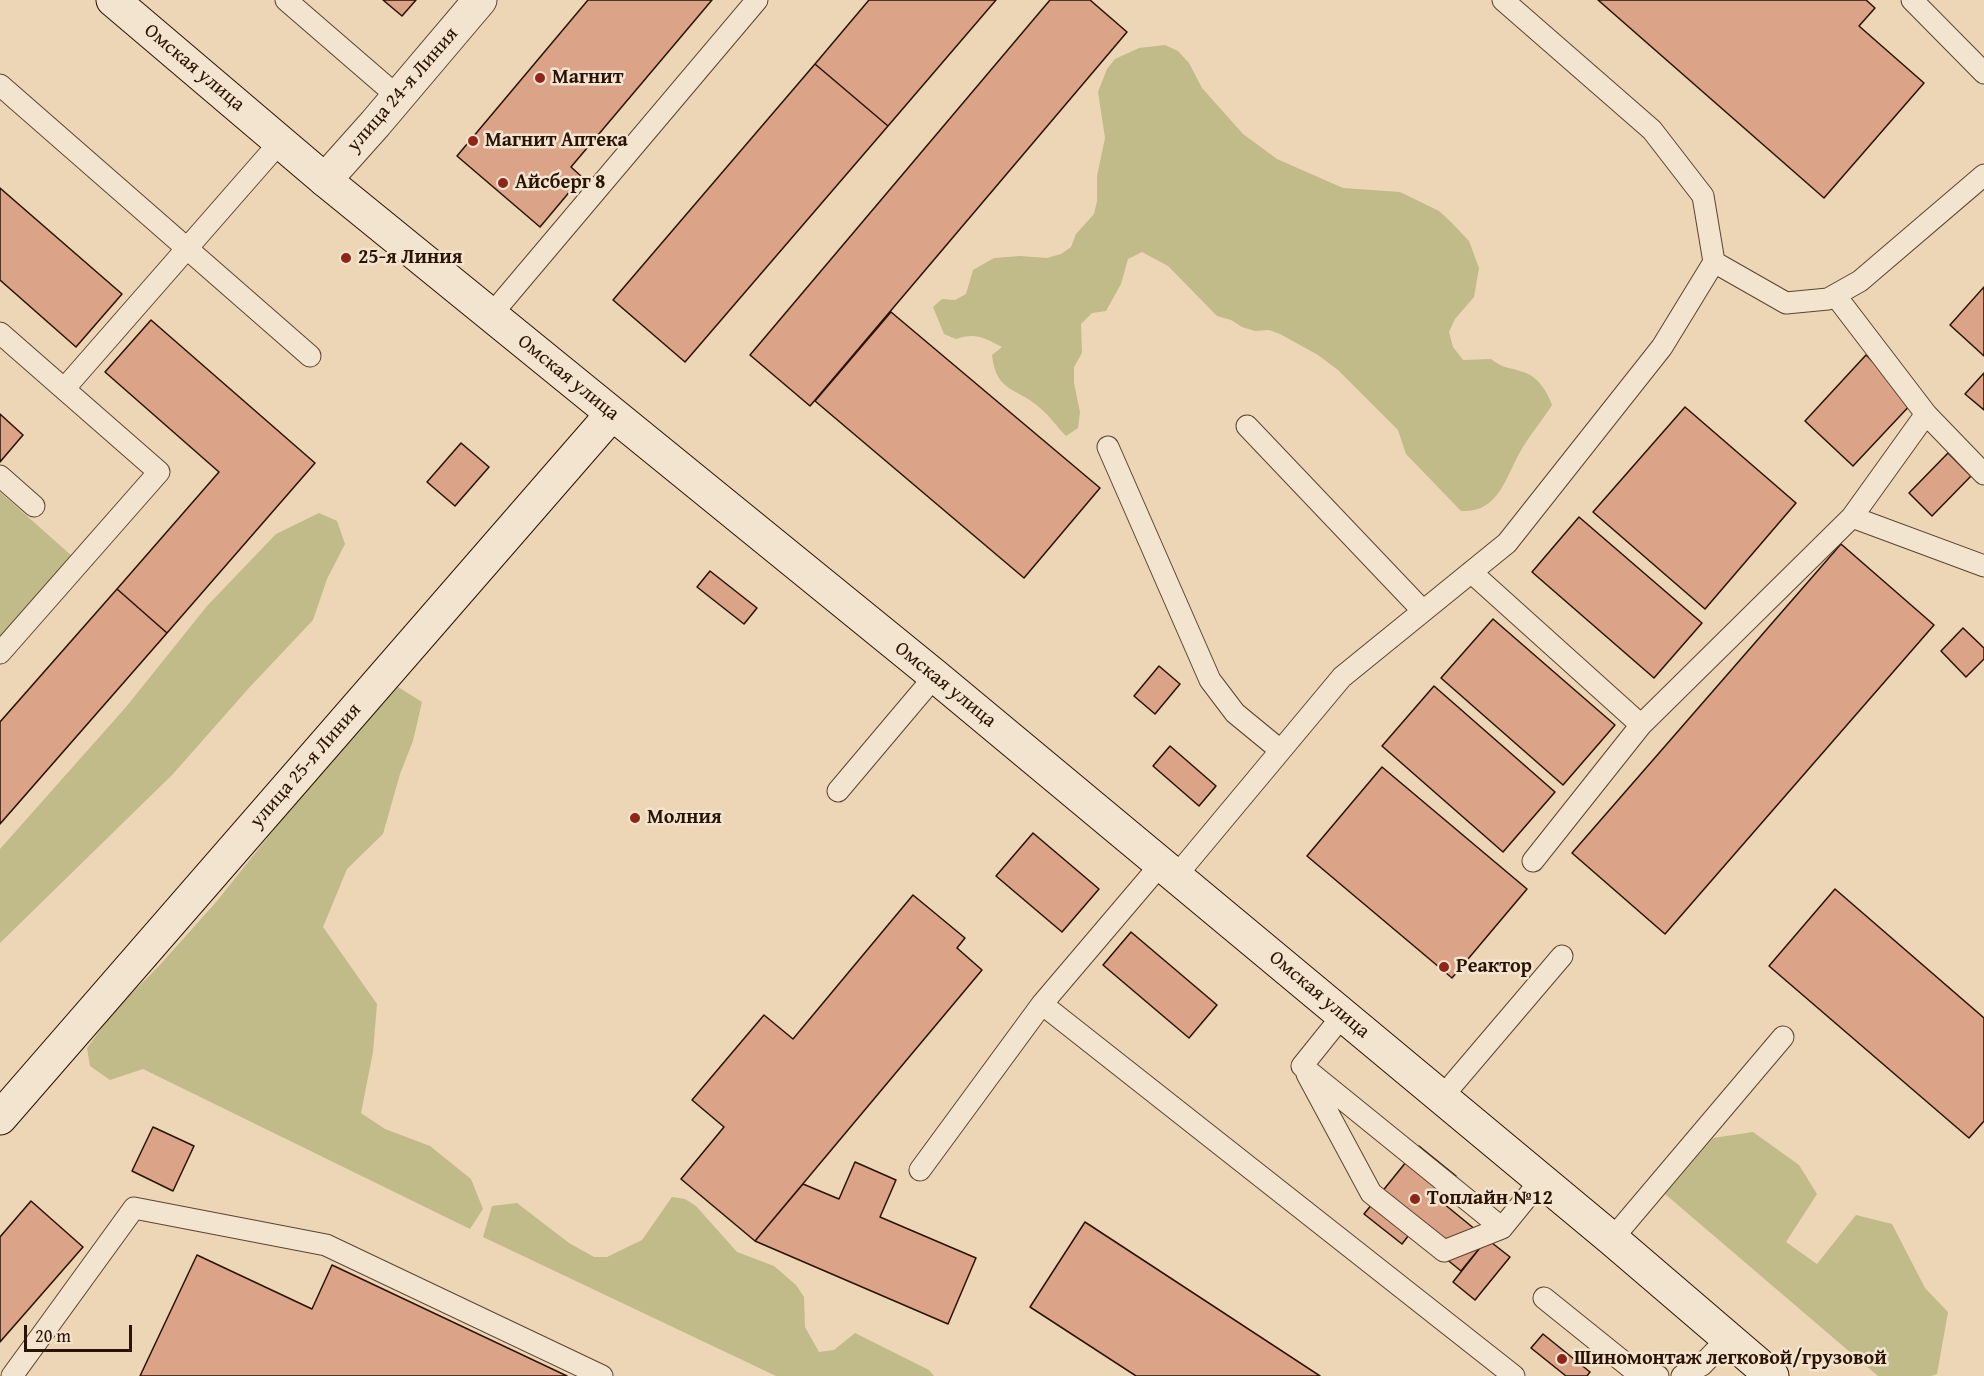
<!DOCTYPE html>
<meta charset="utf-8">
<style>
body{margin:0}
#map{position:relative;width:1984px;height:1376px;overflow:hidden;background:#edd6b5;font-family:"Gentium Book Plus",serif}
canvas{display:block}
.scale{position:absolute;left:24px;top:1325px;width:108px;height:27px;box-sizing:border-box;border:3px solid #2a1303;border-top:0;padding-left:8px;font-size:18px;line-height:21px;white-space:nowrap;color:#2a1303;-webkit-text-stroke:4px #f3e4cf;paint-order:stroke}
</style>
<div id="map">
<canvas width="1984" height="1376"></canvas>
<div class="scale">20 m</div>
</div>
<script>
const context = document.querySelector('canvas').getContext('2d');
context.lineJoin = 'round';
function fillPath(path, color) {
  context.fillStyle = color;
  context.fill(path, 'evenodd');
}
function stroke(path, color, width, dash) {
  context.strokeStyle = color;
  context.lineWidth = width;
  context.lineCap = dash ? 'butt' : 'round';
  context.setLineDash(dash || []);
  context.stroke(path);
}
function drawText(font, color, halo, rows, align = 'center') {
  context.font = font + ' "Gentium Book Plus",serif';
  context.lineWidth = 5;
  context.setLineDash([]);
  context.textBaseline = 'middle';
  context.strokeStyle = halo;
  context.fillStyle = color;
  for (const [text, x, y, turn = 0] of rows) {
    context.save();
    context.translate(x, y);
    context.rotate((+turn || 0) * Math.PI / 180);
    context.textAlign = isNaN(turn) ? turn : align;
    if (halo) context.strokeText(text, 0, 0);
    context.fillText(text, 0, 0);
    context.restore();
  }
}
const green = new Path2D(`
 M 1165,45 L 1178,51 L 1189,63 L 1202,88 L 1243,134 L 1277,159 L 1343,188 L 1400,192 L 1439,211 L 1450,221 L 1469,241 L 1479,268 L 1474,297 L 1455,319 L 1449,332 L 1453,347 L 1463,360 L 1491,359 C 1505,370 1511,367 1526,373 C 1539,378 1548,393 1552,405 C 1542,421 1529,436 1520,452 C 1505,479 1498,513 1461,511 L 1406,454 L 1398,430 L 1338,370 L 1318,355 L 1280,334 L 1269,330 L 1255,331 L 1242,327 L 1231,320 L 1217,316 L 1168,266 L 1142,252 L 1128,259 L 1121,284 L 1106,311 L 1092,313 L 1081,324 L 1082,353 L 1074,367 L 1074,383 L 1080,412 L 1078,428 L 1066,436 C 1057,427 1050,416 1040,408 C 1017,387 996,393 992,355 L 1002,347 C 985,338 975,332 956,339 L 944,334 L 933,307 L 942,299 L 955,300 L 966,294 L 973,270 L 994,258 L 1020,256 L 1047,258 L 1061,254 L 1071,247 L 1076,234 L 1094,214 L 1097,201 L 1097,176 L 1105,138 L 1098,92 L 1107,69 L 1115,59 L 1139,48 Z
 M 0,492 L 73,557 L 0,639 Z
 M 319,513 L 337,521 L 345,544 L 327,579 L 313,620 L 248,689 L 173,774 L 0,943 L 0,849 L 126,707 L 207,606 L 276,534 Z
 M 398,687 L 422,702 L 413,741 L 400,774 L 383,834 L 347,869 L 323,927 L 377,1004 L 373,1052 L 361,1113 L 385,1129 L 430,1146 L 471,1179 L 483,1209 L 470,1229 L 143,1069 L 110,1080 L 90,1066 L 87,1048 L 115,1010 L 158,967 L 217,901 L 300,797 Z
 M 1753,1132 L 1799,1165 L 1817,1194 L 1786,1242 L 1817,1264 L 1856,1215 L 1892,1224 L 1925,1288 L 1948,1312 L 1937,1374 L 1931,1376 L 1878,1376 L 1665,1194 L 1713,1138 Z
 M 672,1197 L 685,1199 L 696,1206 L 737,1252 L 774,1266 L 796,1285 L 804,1297 L 805,1327 L 819,1352 L 834,1350 L 855,1333 L 929,1370 L 934,1376 L 776,1376 L 483,1237 L 492,1206 L 517,1203 L 569,1243 L 594,1257 L 607,1257 L 642,1240 Z`);
const building = new Path2D(`
 M 383,0 L 416,0 L 402,16 Z
 M 588,0 L 712,0 L 571,167 L 582,177 L 540,227 L 457,156 Z
 M 869,0 L 996,0 L 888,126 L 815,64 Z
 M 1050,0 L 1090,0 L 1127,32 L 810,406 L 750,355 Z
 M 1598,0 L 1866,0 L 1875,8 L 1859,26 L 1924,83 L 1824,198 Z
 M 815,64 L 888,126 L 685,362 L 613,300 Z
 M 0,188 L 122,294 L 76,347 L 0,280 Z
 M 1984,287 L 1984,356 L 1950,325 Z
 M 891,312 L 1100,488 L 1024,578 L 815,401 Z
 M 151,320 L 315,463 L 167,633 L 117,589 L 219,472 L 105,372 Z
 M 1866,355 L 1914,401 L 1853,466 L 1805,421 Z
 M 1984,373 L 1984,410 L 1965,394 Z
 M 1685,407 L 1796,503 L 1705,609 L 1593,512 Z
 M 0,414 L 23,435 L 0,462 Z
 M 461,443 L 489,467 L 455,506 L 427,482 Z
 M 1948,453 L 1971,476 L 1932,516 L 1909,493 Z
 M 1579,517 L 1702,623 L 1654,678 L 1532,572 Z
 M 1841,544 L 1934,625 L 1665,934 L 1572,853 Z
 M 710,571 L 757,608 L 744,624 L 697,587 Z
 M 117,589 L 167,633 L 0,824 L 0,722 Z
 M 1493,619 L 1615,725 L 1563,785 L 1441,678 Z
 M 1963,628 L 1984,648 L 1984,659 L 1966,677 L 1941,651 Z
 M 1159,666 L 1180,684 L 1155,714 L 1134,696 Z
 M 1434,686 L 1555,792 L 1503,852 L 1382,746 Z
 M 1170,746 L 1216,786 L 1199,806 L 1153,766 Z
 M 1382,767 L 1527,889 L 1452,978 L 1307,856 Z
 M 1033,833 L 1099,889 L 1062,932 L 996,876 Z
 M 1835,889 L 1984,1018 L 1984,1121 L 1969,1138 L 1769,966 Z
 M 913,895 L 965,938 L 957,948 L 982,970 L 755,1241 L 681,1179 L 724,1127 L 692,1100 L 764,1015 L 793,1039 Z
 M 1131,932 L 1217,1005 L 1189,1038 L 1103,965 Z
 M 153,1127 L 194,1146 L 173,1191 L 132,1171 Z
 M 1419,1146 L 1456,1176 L 1438,1199 L 1487,1239 L 1461,1271 L 1412,1231 L 1402,1244 L 1364,1214 Z
 M 855,1162 L 896,1180 L 880,1217 L 976,1258 L 948,1324 L 755,1241 L 803,1184 L 839,1199 Z
 M 31,1201 L 83,1247 L 0,1342 L 0,1237 Z
 M 1085,1222 L 1320,1376 L 1136,1376 L 1030,1307 Z
 M 1487,1239 L 1510,1257 L 1475,1300 L 1453,1282 Z
 M 197,1255 L 312,1309 L 332,1265 L 567,1376 L 140,1376 Z
 M 1543,1334 L 1590,1372 L 1587,1376 L 1566,1376 L 1531,1348 Z`);
const lane = new Path2D(`
 M 286,0 L 397,96
 M 1912,0 L 1984,73
 M 0,85 L 310,356
 M 1714,262 L 1786,303 L 1828,299 L 1860,281 L 1984,175
 M 1835,295 L 1926,414
 M 491,315 L 757,0
 M 0,333 L 159,472 L 0,653
 M 64,389 L 280,142
 M 1247,426 L 1423,611
 M 1108,447 L 1210,680 L 1235,713 L 1280,750
 M 0,476 L 34,506
 M 1852,517 L 1926,414 L 1984,474
 M 1471,572 L 1641,725 L 1533,861
 M 1641,725 L 1852,517 L 1984,566
 M 838,791 L 935,676
 M 1176,876 L 1342,677 L 1507,543 L 1662,347 L 1714,262 L 1703,196 L 1652,130 L 1503,0
 M 1042,1004 L 1514,1376
 M 1343,1015 L 1302,1066 L 1502,1228 L 1541,1180
 M 1307,1074 L 1371,1193 L 1444,1251 L 1502,1228
 M 1442,1097 L 1562,956
 M 920,1170 L 1042,1004 L 1161,864
 M 1612,1239 L 1783,1037
 M 1544,1298 L 1631,1368 L 1658,1376
 M 12,1376 L 134,1208 L 326,1245 L 602,1376
 M 1682,1376 L 1702,1365 L 1728,1338`);
const street = new Path2D(`
 M 325,180 L 375,124 L 480,0`);
const secondary = new Path2D(`
 M 113,0 L 325,180 L 935,676 L 1612,1239 L 1772,1376
 M 0,1118 L 612,414`);
const markers = [
 [540,78,6,"#8f2418"],
 [473,141,6,"#8f2418"],
 [503,183,6,"#8f2418"],
 [346,258,6,"#8f2418"],
 [635,818,6,"#8f2418"],
 [1444,967,6,"#8f2418"],
 [1415,1199,6,"#8f2418"],
 [1562,1359,6,"#8f2418"]
];
const streetNames = [
 ["Омская улица",194,68,40],
 ["улица 24-я Линия",403,90,-49],
 ["Омская улица",568,378,39],
 ["Омская улица",945,685,39],
 ["улица 25-я Линия",306,766,-49],
 ["Омская улица",1319,995,40]
];
const poiNames = [
 ["Магнит",552,78],
 ["Магнит Аптека",485,141],
 ["Айсберг 8",515,183],
 ["25-я Линия",358,258],
 ["Молния",647,818],
 ["Реактор",1456,967],
 ["Топлайн №12",1427,1199],
 ["Шиномонтаж легковой/грузовой",1574,1359]
];
fillPath(green, '#c0bb88');
fillPath(building, '#dba388');
stroke(building, '#2a1303', 1.5);
stroke(lane, '#5b4430', 23);
stroke(street, '#5b4430', 35);
stroke(secondary, '#2a1303', 35);
stroke(lane, '#f3e4cf', 21);
stroke(street, '#f3e4cf', 33);
stroke(secondary, '#f3e4cf', 33);
for (const [x, y, r, color] of markers) {
  const dot = new Path2D();
  dot.arc(x, y, r, 0, 2 * Math.PI);
  context.fillStyle = color;
  context.fill(dot);
  stroke(dot, '#f3e4cf', 2);
}
drawText('20px', '#2a1303', '#f3e4cf', streetNames);
drawText('bold 20px', '#2a1303', '#f3e4cf', poiNames, 'left');
</script>
